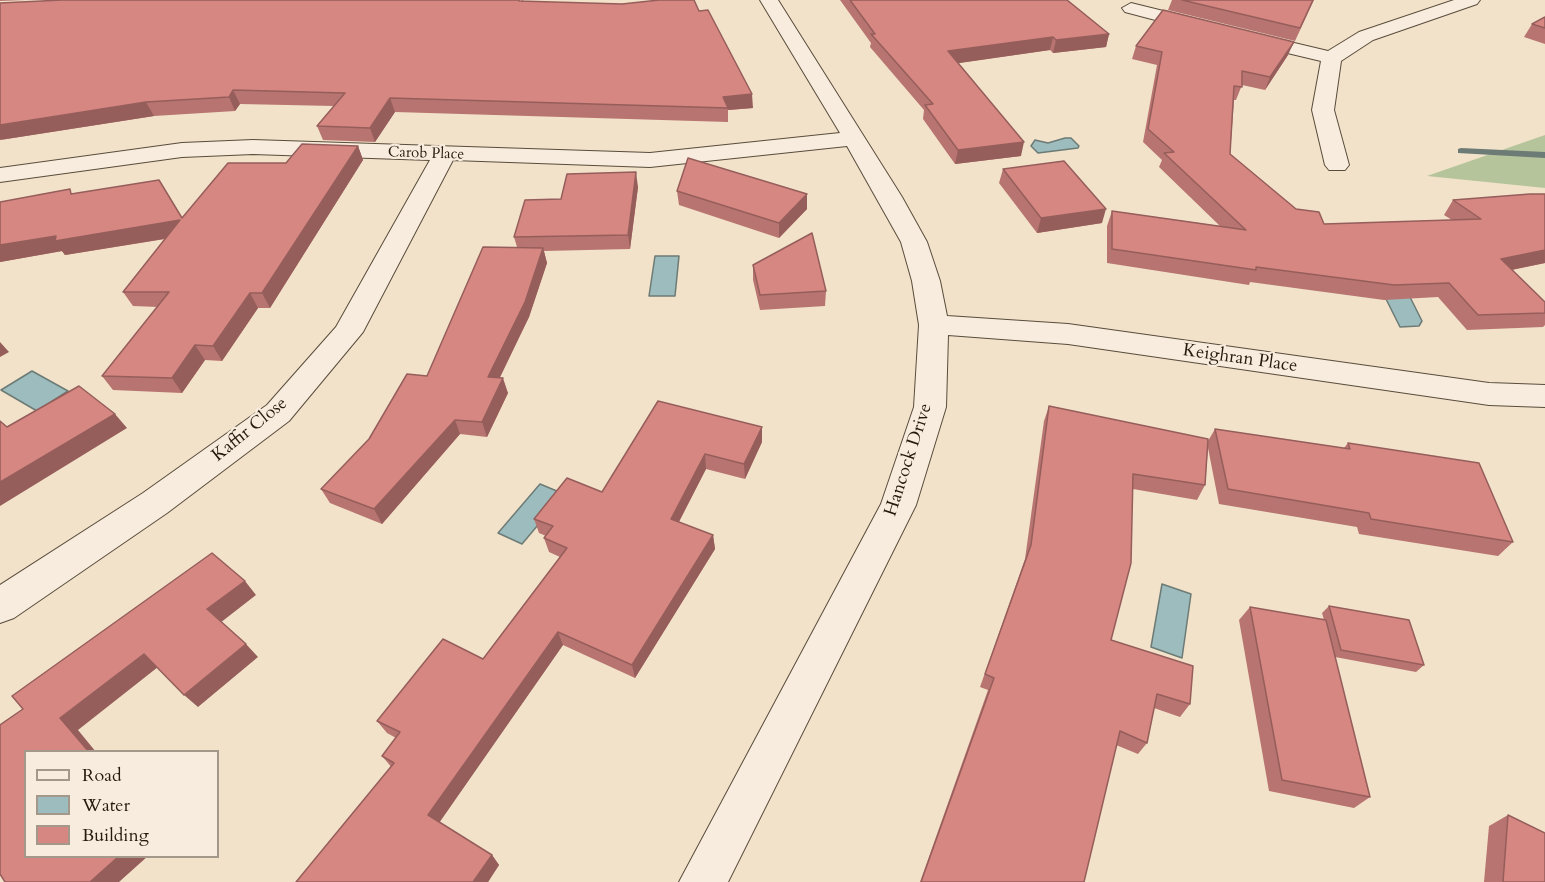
<!DOCTYPE html>
<style>
body{margin:0}
#map{position:relative;width:1545px;height:882px;overflow:hidden;background:#f2e2ca;font-family:Cardo,serif}
canvas{display:block}
.legend{position:absolute;left:24px;top:750px;width:195px;height:108px;box-sizing:border-box;background:#f7ecdd;border:2px solid #a39889;margin:0;padding:8px 10px;list-style:none;font-size:18px;color:#261a0b}
.legend li{display:flex;align-items:center;gap:12px;height:30px}
.legend b{width:30px;border:2px solid #a39889}
</style>
<div id="map">
<canvas width="1545" height="882"></canvas>
<ul class="legend">
<li><b style="height:8px;background:#f7ecdd"></b>Road</li>
<li><b style="height:16px;background:#9cbcbd"></b>Water</li>
<li><b style="height:16px;background:#d68782"></b>Building</li>
</ul>
</div>
<script>
const context = document.querySelector('canvas').getContext('2d');
context.lineJoin = 'round';
function fillPath(path, color) {
  context.fillStyle = color;
  context.fill(path, 'evenodd');
}
function stroke(path, color, width, dash) {
  context.strokeStyle = color;
  context.lineWidth = width;
  context.lineCap = dash ? 'butt' : 'round';
  context.setLineDash(dash || []);
  context.stroke(path);
}
function drawText(font, color, halo, rows, align = 'center') {
  context.font = font + ' Cardo,serif';
  context.lineWidth = 4.5;
  context.setLineDash([]);
  context.textBaseline = 'middle';
  context.strokeStyle = halo;
  context.fillStyle = color;
  for (const [text, x, y, turn = 0] of rows) {
    context.save();
    context.translate(x, y);
    context.rotate((+turn || 0) * Math.PI / 180);
    context.textAlign = isNaN(turn) ? turn : align;
    if (halo) context.strokeText(text, 0, 0);
    context.fillText(text, 0, 0);
    context.restore();
  }
}
const green = new Path2D(`
 M 1545,135 L 1545,188 L 1427,176 Z`);
const water = new Path2D(`
 M 1065,138 L 1071,138 L 1079,146 L 1078,148 L 1038,153 L 1031,146 L 1035,140 L 1048,143 Z
 M 655,256 L 679,256 L 675,296 L 649,296 Z
 M 1382,291 L 1408,293 L 1422,321 L 1419,326 L 1400,327 Z
 M 32,371 L 68,391 L 37,411 L 1,390 Z
 M 540,484 L 564,494 L 522,544 L 498,533 Z
 M 1162,584 L 1191,594 L 1182,658 L 1151,647 Z`);
const stream = new Path2D(`
 M 1461,148 L 1545,152 L 1545,158 L 1458,153 L 1458,149 Z`);
const street = new Path2D(`
 M 760,0 L 778,0 L 902,197 L 927,242 L 940,281 L 947,316 L 1068,324 L 1489,383 L 1545,385 L 1545,407 L 1489,405 L 1068,344 L 948,335 L 946,407 L 916,505 L 728,882 L 679,882 L 881,504 L 914,407 L 919,325 L 912,281 L 901,242 L 847,146 L 650,167 L 453,160 L 363,332 L 289,421 L 167,513 L 14,618 L 0,623 L 0,585 L 143,493 L 267,405 L 336,327 L 430,160 L 253,154 L 182,157 L 0,182 L 0,168 L 182,143 L 253,140 L 650,153 L 840,133 Z
 M 1454,0 L 1480,0 L 1477,4 L 1373,40 L 1341,61 L 1334,110 L 1349,165 L 1345,170 L 1329,170 L 1325,165 L 1312,110 L 1321,61 L 1241,42 L 1238,38 L 1248,32 L 1328,51 L 1359,32 Z
 M 1131,3 L 1208,22 L 1210,26 L 1201,32 L 1125,12 L 1122,8 Z`);
const wall = new Path2D(`
 M 0,0 L 26,0 L 0,1 Z
 M 523,0 L 524,1 L 699,11 L 753,108 L 728,110 L 728,122 L 395,112 L 375,142 L 323,140 L 317,126 L 334,106 L 240,104 L 235,111 L 154,116 L 0,140 Z
 M 840,0 L 1067,0 L 1109,34 L 1106,47 L 1053,53 L 1050,50 L 958,63 L 1021,156 L 955,164 L 923,119 L 924,110 L 870,47 L 871,43 Z
 M 1172,0 L 1314,0 L 1295,41 L 1168,10 Z
 M 1545,17 L 1545,44 L 1524,37 L 1532,24 Z
 M 1136,46 L 1288,55 L 1265,90 L 1242,85 L 1236,100 L 1234,100 L 1230,154 L 1296,209 L 1324,224 L 1452,220 L 1444,215 L 1453,200 L 1545,194 L 1545,263 L 1512,270 L 1545,302 L 1545,325 L 1543,327 L 1467,330 L 1438,297 L 1384,300 L 1250,282 L 1249,285 L 1107,263 L 1107,226 L 1112,211 L 1220,226 L 1159,167 L 1162,160 L 1143,142 L 1157,65 L 1132,59 Z
 M 358,146 L 363,160 L 270,308 L 258,308 L 222,361 L 205,360 L 182,393 L 113,390 L 102,376 L 158,307 L 133,306 L 123,292 L 165,239 L 65,255 L 62,251 L 0,262 L 0,202 L 72,193 L 182,218 L 286,163 Z
 M 1003,169 L 1102,223 L 1037,233 L 999,183 Z
 M 638,187 L 630,249 L 544,251 L 547,263 L 529,317 L 499,378 L 508,393 L 487,437 L 460,434 L 382,524 L 330,503 L 321,489 L 369,439 L 427,376 L 517,247 L 514,237 L 561,199 Z
 M 677,191 L 807,209 L 779,238 L 679,205 Z
 M 753,265 L 826,291 L 825,306 L 760,310 L 753,280 Z
 M 1049,406 L 1208,441 L 1215,429 L 1344,448 L 1348,443 L 1513,542 L 1498,556 L 1359,534 L 1357,527 L 1219,504 L 1208,448 L 1205,485 L 1197,500 L 1133,489 L 1111,640 L 1190,704 L 1180,717 L 1154,708 L 1147,743 L 1138,754 L 1116,745 L 1084,882 L 920,882 L 988,690 L 980,687 L 1025,559 L 1044,421 Z
 M 762,427 L 762,442 L 745,479 L 706,469 L 679,522 L 713,535 L 715,549 L 635,678 L 563,645 L 439,822 L 492,855 L 499,865 L 488,882 L 382,756 L 396,738 L 387,733 L 377,721 L 483,659 L 560,557 L 549,552 L 544,538 L 546,536 L 539,533 L 534,519 Z
 M 1329,606 L 1424,665 L 1416,672 L 1335,657 L 1370,797 L 1354,808 L 1269,791 L 1239,620 L 1250,607 L 1324,620 L 1322,613 Z
 M 1508,815 L 1545,882 L 1484,882 L 1489,826 Z`);
const shadedWall = new Path2D(`
 M 1109,34 L 1106,47 L 1053,53 L 1056,40 Z
 M 1053,37 L 1050,50 L 946,65 L 948,51 Z
 M 1294,42 L 1288,55 L 1265,90 L 1270,77 Z
 M 233,90 L 240,104 L 235,111 L 229,97 Z
 M 752,94 L 753,108 L 728,110 L 723,97 Z
 M 390,98 L 395,112 L 375,142 L 370,128 Z
 M 146,102 L 154,116 L 0,140 L 0,125 Z
 M 1024,142 L 1021,156 L 955,164 L 958,150 Z
 M 358,146 L 363,160 L 270,308 L 262,293 Z
 M 636,172 L 638,187 L 630,249 L 628,235 Z
 M 807,194 L 807,209 L 779,238 L 779,223 Z
 M 1106,209 L 1102,223 L 1037,233 L 1041,218 Z
 M 180,220 L 188,235 L 65,255 L 62,251 L 0,262 L 0,245 L 56,236 Z
 M 543,248 L 547,263 L 529,317 L 493,392 L 488,377 Z
 M 1545,250 L 1545,263 L 1490,274 L 1501,259 Z
 M 250,293 L 258,308 L 222,361 L 213,346 Z
 M 0,342 L 9,352 L 0,357 Z
 M 195,345 L 205,360 L 182,393 L 172,378 Z
 M 503,378 L 508,393 L 487,437 L 482,422 Z
 M 115,414 L 127,428 L 0,506 L 0,482 Z
 M 455,420 L 460,434 L 382,524 L 374,509 Z
 M 762,427 L 762,442 L 745,479 L 744,464 Z
 M 705,454 L 706,469 L 673,533 L 671,519 Z
 M 713,535 L 715,549 L 635,678 L 632,665 Z
 M 245,581 L 256,595 L 220,623 L 207,609 Z
 M 558,632 L 563,645 L 437,826 L 428,815 Z
 M 246,644 L 258,657 L 198,707 L 184,695 Z
 M 144,654 L 158,667 L 78,730 L 96,752 L 89,752 L 60,718 Z
 M 492,855 L 499,865 L 488,882 L 473,882 Z
 M 119,856 L 148,856 L 119,882 L 90,882 Z`);
const building = new Path2D(`
 M 62,0 L 519,0 L 519,1 L 622,4 L 659,0 L 694,0 L 699,11 L 708,10 L 752,94 L 723,97 L 728,108 L 390,98 L 370,128 L 317,126 L 345,93 L 233,90 L 229,97 L 146,102 L 0,125 L 0,3 Z
 M 850,0 L 1067,0 L 1109,34 L 1056,40 L 1053,37 L 948,51 L 1024,142 L 958,150 L 925,105 L 933,104 L 871,34 L 875,34 Z
 M 1182,0 L 1313,0 L 1300,28 Z
 M 1163,10 L 1294,42 L 1270,77 L 1242,71 L 1242,87 L 1234,86 L 1230,154 L 1296,209 L 1319,212 L 1324,224 L 1481,219 L 1453,200 L 1530,194 L 1545,194 L 1545,250 L 1501,259 L 1545,302 L 1545,313 L 1478,315 L 1449,283 L 1394,285 L 1256,267 L 1256,270 L 1112,249 L 1112,211 L 1246,230 L 1164,153 L 1174,152 L 1148,129 L 1162,52 L 1136,46 Z
 M 1545,17 L 1545,28 L 1532,24 Z
 M 302,144 L 358,146 L 262,293 L 250,293 L 213,346 L 195,345 L 172,378 L 102,376 L 169,292 L 123,292 L 180,220 L 55,241 L 56,236 L 0,245 L 0,202 L 70,189 L 71,194 L 159,180 L 182,218 L 228,163 L 286,163 Z
 M 688,158 L 807,194 L 779,223 L 677,191 Z
 M 1064,161 L 1106,209 L 1041,218 L 1003,169 Z
 M 636,172 L 628,235 L 514,237 L 525,200 L 561,199 L 567,174 Z
 M 812,233 L 826,291 L 760,295 L 753,265 Z
 M 483,247 L 543,248 L 525,302 L 488,377 L 503,378 L 482,422 L 455,420 L 374,509 L 321,489 L 369,439 L 407,374 L 427,376 Z
 M 79,386 L 115,414 L 0,482 L 0,421 L 7,427 Z
 M 658,401 L 762,427 L 744,464 L 705,454 L 671,519 L 713,535 L 632,665 L 558,632 L 428,815 L 492,855 L 473,882 L 296,882 L 394,763 L 382,756 L 400,732 L 377,721 L 443,639 L 483,659 L 567,548 L 544,538 L 553,526 L 534,519 L 567,478 L 602,492 Z
 M 1049,406 L 1208,439 L 1205,485 L 1133,474 L 1131,563 L 1111,640 L 1193,666 L 1190,704 L 1157,694 L 1147,743 L 1120,731 L 1084,882 L 921,882 L 994,678 L 985,674 L 1031,545 Z
 M 1215,429 L 1350,449 L 1348,443 L 1479,463 L 1513,542 L 1371,519 L 1369,513 L 1228,489 Z
 M 212,553 L 245,581 L 207,609 L 246,644 L 184,695 L 144,654 L 60,718 L 89,752 L 26,752 L 26,856 L 119,856 L 90,882 L 5,882 L 0,874 L 0,725 L 23,709 L 12,696 Z
 M 1329,606 L 1409,620 L 1424,665 L 1341,650 Z
 M 1250,607 L 1326,620 L 1370,797 L 1282,780 Z
 M 1508,815 L 1545,833 L 1545,882 L 1503,882 Z`);
const farStreetnames = [
 ["Carob Place",426,154,2]
];
const streetNames = [
 ["Keighran Place",1240,359,8],
 ["Kaffir Close",250,430,-39],
 ["Hancock Drive",909,460,-72]
];
fillPath(green, '#b6c49b');
fillPath(water, '#9cbcbd');
stroke(water, '#6d7b76', 1.5);
fillPath(stream, '#6d7b76');
stroke(street, '#594c3b', 2);
fillPath(street, '#f7ecdd');
fillPath(wall, '#b87470');
fillPath(shadedWall, '#965e5b');
fillPath(building, '#d68782');
stroke(building, '#965e5b', 1.5);
drawText('15px', '#261a0b', '#f7ecdd', farStreetnames);
drawText('18px', '#261a0b', '#f7ecdd', streetNames);
</script>
